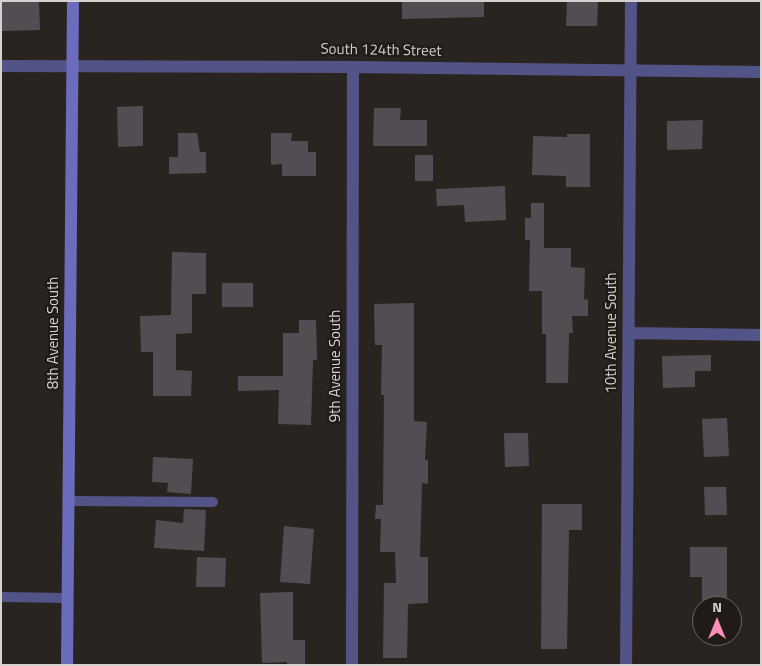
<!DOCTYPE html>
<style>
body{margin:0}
#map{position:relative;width:762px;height:666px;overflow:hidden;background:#2a2420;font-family:"Titillium Web",sans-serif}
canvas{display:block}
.frame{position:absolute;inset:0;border:2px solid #d4d1ce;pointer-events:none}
.north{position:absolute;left:692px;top:596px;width:50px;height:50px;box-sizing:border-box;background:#201b17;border:1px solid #686460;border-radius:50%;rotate:0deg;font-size:14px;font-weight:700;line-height:20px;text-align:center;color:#d4d1ce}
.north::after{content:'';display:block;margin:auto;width:18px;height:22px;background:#fe8ebb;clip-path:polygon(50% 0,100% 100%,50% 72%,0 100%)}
</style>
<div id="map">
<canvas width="762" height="666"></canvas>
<div class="frame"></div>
<div class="north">N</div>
</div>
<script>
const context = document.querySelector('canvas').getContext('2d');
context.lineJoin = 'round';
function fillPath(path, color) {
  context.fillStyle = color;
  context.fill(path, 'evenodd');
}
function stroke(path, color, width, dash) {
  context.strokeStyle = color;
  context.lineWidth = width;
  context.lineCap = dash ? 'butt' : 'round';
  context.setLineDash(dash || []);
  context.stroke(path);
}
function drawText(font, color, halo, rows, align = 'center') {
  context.font = font + ' "Titillium Web",sans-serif';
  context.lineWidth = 4.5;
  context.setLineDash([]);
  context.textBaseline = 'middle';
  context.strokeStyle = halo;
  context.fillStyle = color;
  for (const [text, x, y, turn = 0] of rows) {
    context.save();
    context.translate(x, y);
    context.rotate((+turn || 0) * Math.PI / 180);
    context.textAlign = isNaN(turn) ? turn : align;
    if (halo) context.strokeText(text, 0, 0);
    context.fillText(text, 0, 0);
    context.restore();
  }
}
const building = new Path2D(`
 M 1,1 L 39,1 L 40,30 L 1,31 Z
 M 402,1 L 484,1 L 484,17 L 402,19 Z
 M 567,1 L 598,1 L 597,26 L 566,26 Z
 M 143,106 L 143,146 L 118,147 L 117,107 Z
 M 374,108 L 401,108 L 400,120 L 427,120 L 427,146 L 373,146 Z
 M 703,120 L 702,149 L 667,150 L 667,121 Z
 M 178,133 L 197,133 L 200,152 L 206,152 L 206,173 L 169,174 L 169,157 L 178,157 Z
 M 271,133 L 292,133 L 291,141 L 308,141 L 308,152 L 316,152 L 316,176 L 282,176 L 282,164 L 271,165 Z
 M 567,134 L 590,134 L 590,187 L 566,187 L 566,176 L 532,175 L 533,136 L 567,137 Z
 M 415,155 L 433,155 L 433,181 L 415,181 Z
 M 505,186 L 506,220 L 465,222 L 464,205 L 437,206 L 436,189 Z
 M 531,203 L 544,203 L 544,248 L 571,248 L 571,267 L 585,268 L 584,300 L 588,299 L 588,316 L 572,316 L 573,333 L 569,333 L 568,383 L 546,383 L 546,334 L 542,334 L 542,291 L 529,291 L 530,240 L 525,240 L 525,218 L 531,218 Z
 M 172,252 L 206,253 L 206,294 L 192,294 L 192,333 L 176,334 L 176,370 L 192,371 L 191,396 L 153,396 L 153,352 L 141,352 L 140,316 L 171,315 Z
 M 222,283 L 253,283 L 253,307 L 222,307 Z
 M 414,303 L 414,421 L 427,422 L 425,460 L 428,460 L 428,484 L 422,483 L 420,557 L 428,557 L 428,603 L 408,604 L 407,658 L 383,658 L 384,583 L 396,583 L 395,552 L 380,552 L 381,519 L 375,519 L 376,505 L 383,505 L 384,395 L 381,395 L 382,345 L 375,345 L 374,304 Z
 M 299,320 L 316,320 L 317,360 L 313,360 L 311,425 L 278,424 L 279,390 L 238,391 L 238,376 L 283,376 L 283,333 L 299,333 Z
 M 711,355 L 711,371 L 695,371 L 695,387 L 663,388 L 662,356 Z
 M 727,418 L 729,456 L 704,457 L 702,419 Z
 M 504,433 L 528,433 L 529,466 L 505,467 Z
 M 153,457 L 193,459 L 191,494 L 167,492 L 168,483 L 152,482 Z
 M 704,487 L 726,487 L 727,515 L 705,515 Z
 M 542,504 L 582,504 L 582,530 L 569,530 L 567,649 L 541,649 Z
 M 184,509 L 206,510 L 204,551 L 154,548 L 156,520 L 183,523 Z
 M 284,526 L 314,529 L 310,584 L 280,582 Z
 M 690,547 L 727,547 L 727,606 L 702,606 L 702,577 L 690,577 Z
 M 197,557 L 226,558 L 225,587 L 196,587 Z
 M 293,592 L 293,640 L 305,640 L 305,665 L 287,665 L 287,662 L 262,663 L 260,593 Z`);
const lane = new Path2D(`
 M 70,501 L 213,502
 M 1,597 L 68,598`);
const street = new Path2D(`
 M 1,66 L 353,67 L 761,72
 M 628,333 L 761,335
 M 352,665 L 353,67
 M 626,665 L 631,1`);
const secondary = new Path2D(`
 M 67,665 L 73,1`);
const streetNames = [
 ["South 124th Street",381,51,1],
 ["8th Avenue South",54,333,-90],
 ["10th Avenue South",612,333,-90],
 ["9th Avenue South",336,366,-90]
];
fillPath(building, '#524d53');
stroke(lane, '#525488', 10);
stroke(street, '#525488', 12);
stroke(secondary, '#6c6cbf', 12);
drawText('15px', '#d4d1ce', '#201b17', streetNames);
</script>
